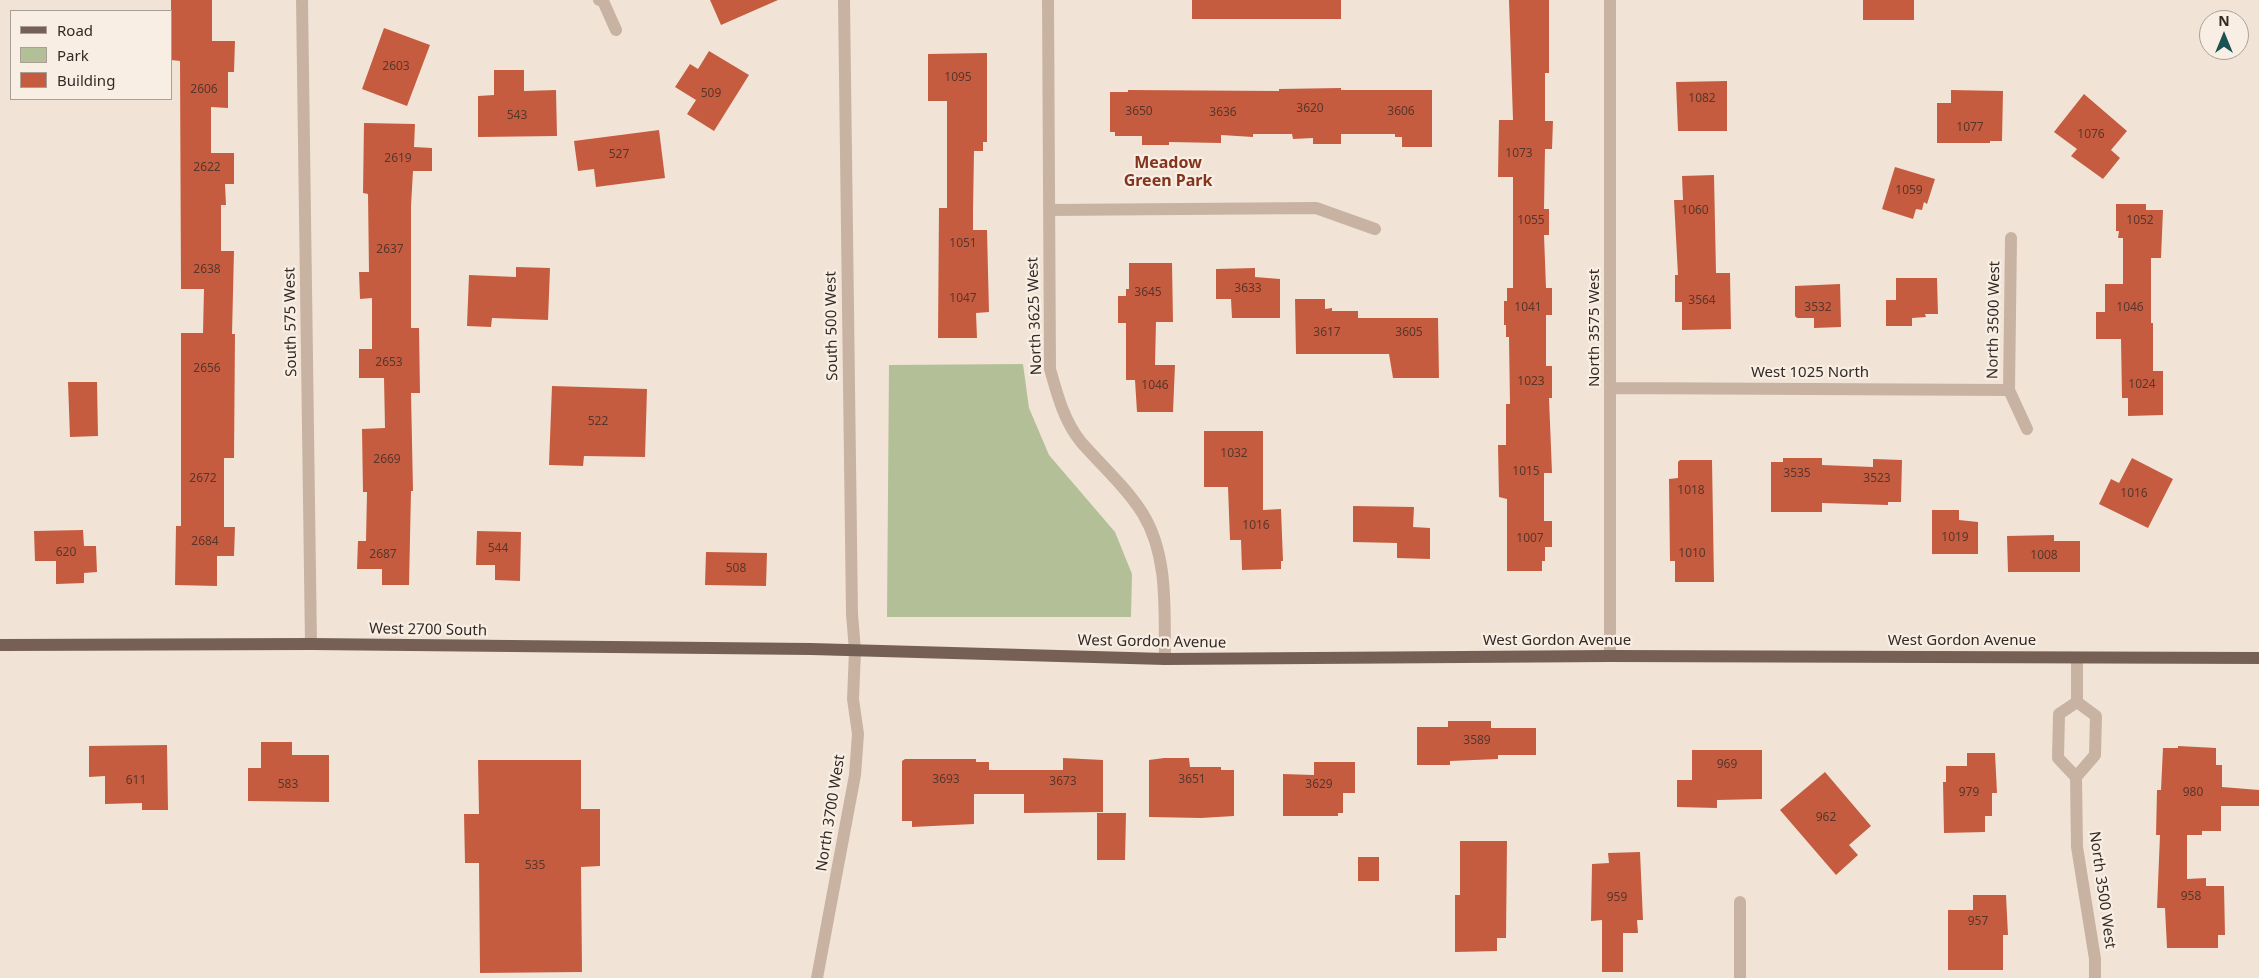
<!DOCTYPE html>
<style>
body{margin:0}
#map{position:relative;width:2259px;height:978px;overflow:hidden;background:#f1e4d7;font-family:"Noto Sans",sans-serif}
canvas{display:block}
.legend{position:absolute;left:10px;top:10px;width:162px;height:90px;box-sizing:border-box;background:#f9eee3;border:1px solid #aa9f97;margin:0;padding:6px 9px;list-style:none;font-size:15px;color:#332925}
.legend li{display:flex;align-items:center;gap:10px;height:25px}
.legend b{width:25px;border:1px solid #aa9f97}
.north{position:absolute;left:2199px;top:10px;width:50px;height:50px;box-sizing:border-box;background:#f9eee3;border:1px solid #aa9f97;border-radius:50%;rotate:0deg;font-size:14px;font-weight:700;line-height:20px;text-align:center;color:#332925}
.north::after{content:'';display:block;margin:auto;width:18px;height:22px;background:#1b5254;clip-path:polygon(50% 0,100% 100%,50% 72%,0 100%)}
</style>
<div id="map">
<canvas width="2259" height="978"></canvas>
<ul class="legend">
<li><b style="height:6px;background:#766056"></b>Road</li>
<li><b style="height:14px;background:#b3bf97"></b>Park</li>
<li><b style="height:14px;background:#c65c3f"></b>Building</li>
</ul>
<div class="north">N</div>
</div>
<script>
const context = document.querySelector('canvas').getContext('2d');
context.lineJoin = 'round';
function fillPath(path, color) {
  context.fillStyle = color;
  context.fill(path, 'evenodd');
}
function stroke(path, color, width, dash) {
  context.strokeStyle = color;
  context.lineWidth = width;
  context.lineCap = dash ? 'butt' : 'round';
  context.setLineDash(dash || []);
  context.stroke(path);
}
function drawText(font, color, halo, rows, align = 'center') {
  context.font = font + ' "Noto Sans",sans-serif';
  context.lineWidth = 4.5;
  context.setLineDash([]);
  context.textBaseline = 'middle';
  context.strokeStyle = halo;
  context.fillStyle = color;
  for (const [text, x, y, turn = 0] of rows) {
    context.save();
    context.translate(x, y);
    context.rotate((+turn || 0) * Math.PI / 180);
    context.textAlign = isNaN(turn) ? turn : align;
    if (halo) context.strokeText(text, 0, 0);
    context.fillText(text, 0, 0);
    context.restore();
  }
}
const green = new Path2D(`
 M 1023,364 L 1029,408 L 1049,455 L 1115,532 L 1132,574 L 1131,617 L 887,617 L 889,365 Z`);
const building = new Path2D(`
 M 171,0 L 212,0 L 212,41 L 235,41 L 234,72 L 228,72 L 228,108 L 211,107 L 211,153 L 234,153 L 234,184 L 225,184 L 226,205 L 221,205 L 221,251 L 234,251 L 232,334 L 235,334 L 234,458 L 224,458 L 224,527 L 235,527 L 234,556 L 217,556 L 217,586 L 175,585 L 176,526 L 181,526 L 181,333 L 203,333 L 204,289 L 181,289 L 180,61 L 171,60 Z
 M 710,0 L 778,0 L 721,25 Z
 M 1192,0 L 1341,0 L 1341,19 L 1192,19 Z
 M 1509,0 L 1549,0 L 1549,73 L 1545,73 L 1545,121 L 1553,121 L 1552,149 L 1545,149 L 1544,209 L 1549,209 L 1549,235 L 1544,235 L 1546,288 L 1552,288 L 1552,315 L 1546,315 L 1546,366 L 1552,366 L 1552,398 L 1549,398 L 1552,473 L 1544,473 L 1544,521 L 1552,521 L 1552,547 L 1545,547 L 1545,561 L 1542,561 L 1542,571 L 1507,571 L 1507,499 L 1499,497 L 1498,445 L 1506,445 L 1506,404 L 1510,404 L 1509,337 L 1506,337 L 1506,325 L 1504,325 L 1504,301 L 1507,301 L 1507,288 L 1513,288 L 1513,177 L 1498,177 L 1499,120 L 1513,120 Z
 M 1863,0 L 1914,0 L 1914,20 L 1863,20 Z
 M 384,28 L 430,45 L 407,106 L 362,89 Z
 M 709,51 L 749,75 L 714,131 L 687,114 L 696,100 L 675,87 L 690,64 L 698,69 Z
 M 987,53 L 987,142 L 983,142 L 983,151 L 974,151 L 973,211 L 973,230 L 987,230 L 989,312 L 976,313 L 977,338 L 938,338 L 939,208 L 947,208 L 947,101 L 928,101 L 928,54 Z
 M 494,70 L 524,70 L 524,91 L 556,90 L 557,136 L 478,137 L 478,96 L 494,95 Z
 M 1727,81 L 1727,131 L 1678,131 L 1676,82 Z
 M 1341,88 L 1341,90 L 1432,90 L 1432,147 L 1402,147 L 1402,137 L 1395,137 L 1395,134 L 1341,134 L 1341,144 L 1313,144 L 1313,138 L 1293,139 L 1292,134 L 1253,134 L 1253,137 L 1221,135 L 1221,143 L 1169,142 L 1169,145 L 1142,145 L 1142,136 L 1115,136 L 1115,132 L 1110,132 L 1110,92 L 1128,92 L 1128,90 L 1279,91 L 1279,89 Z
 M 1951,90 L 2003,91 L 2002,141 L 1990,141 L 1990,143 L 1937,143 L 1937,103 L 1951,103 Z
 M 2084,94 L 2127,131 L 2111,150 L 2120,158 L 2103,179 L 2071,156 L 2077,149 L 2054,132 Z
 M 364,123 L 415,124 L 414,147 L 432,148 L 432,171 L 413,171 L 411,206 L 411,328 L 419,328 L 420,393 L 411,393 L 413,491 L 411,491 L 409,585 L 382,585 L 382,569 L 357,569 L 358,541 L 366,541 L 367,492 L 363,492 L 362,429 L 385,428 L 384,378 L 359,378 L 359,349 L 372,349 L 372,298 L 360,299 L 359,272 L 369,272 L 368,194 L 363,193 Z
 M 659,130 L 665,178 L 596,187 L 594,169 L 578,171 L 574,141 Z
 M 1895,167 L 1935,179 L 1927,204 L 1924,202 L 1922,210 L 1916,209 L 1913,219 L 1882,209 Z
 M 1714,175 L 1716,273 L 1730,273 L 1731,329 L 1682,330 L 1682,302 L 1675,302 L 1675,275 L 1678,275 L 1674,200 L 1683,200 L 1682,176 Z
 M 2116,204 L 2146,204 L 2146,210 L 2163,210 L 2161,258 L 2151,258 L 2151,323 L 2153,323 L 2153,371 L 2163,371 L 2163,415 L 2128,416 L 2128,398 L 2122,398 L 2121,339 L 2096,339 L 2096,312 L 2105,312 L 2105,284 L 2123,284 L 2123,238 L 2118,238 L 2119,231 L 2116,231 Z
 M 1129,263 L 1172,263 L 1173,322 L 1156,322 L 1155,365 L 1175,365 L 1173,412 L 1137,412 L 1135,380 L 1126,380 L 1126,323 L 1118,323 L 1118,296 L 1126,296 L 1126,289 L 1129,289 Z
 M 516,267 L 550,268 L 548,320 L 492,318 L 491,327 L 467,326 L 469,275 L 516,277 Z
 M 1255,268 L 1255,277 L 1280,279 L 1280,318 L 1232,318 L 1231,299 L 1216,299 L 1216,269 Z
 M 1896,278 L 1937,278 L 1938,314 L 1925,314 L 1926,317 L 1912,318 L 1912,326 L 1886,326 L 1886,300 L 1896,300 Z
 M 1840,284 L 1841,327 L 1814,328 L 1814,318 L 1797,318 L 1795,316 L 1795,286 Z
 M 1295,299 L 1325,299 L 1325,309 L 1332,308 L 1332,311 L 1358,311 L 1358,318 L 1438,318 L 1439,378 L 1393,378 L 1389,354 L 1296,354 Z
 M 68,382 L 97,382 L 98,436 L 70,437 Z
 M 552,386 L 647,389 L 645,457 L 584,456 L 583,466 L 549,465 Z
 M 1204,431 L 1263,431 L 1263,510 L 1281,509 L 1283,561 L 1281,561 L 1281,569 L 1242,570 L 1241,540 L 1230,540 L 1228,487 L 1204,487 Z
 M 1783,458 L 1822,458 L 1822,465 L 1873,467 L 1873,459 L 1902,460 L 1901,502 L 1888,502 L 1888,505 L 1822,503 L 1822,512 L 1771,512 L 1771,462 L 1783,462 Z
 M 2132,458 L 2173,479 L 2148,528 L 2099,504 L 2111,479 L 2119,483 Z
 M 1680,460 L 1712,460 L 1714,582 L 1675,582 L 1675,561 L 1670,561 L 1669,479 L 1678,478 L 1678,462 Z
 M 1353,506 L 1414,507 L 1413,527 L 1430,528 L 1430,559 L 1397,558 L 1397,543 L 1353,542 Z
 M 1932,510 L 1959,510 L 1959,520 L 1978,522 L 1978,554 L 1932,554 Z
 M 83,530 L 84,546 L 96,546 L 97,572 L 84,573 L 84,583 L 56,584 L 56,561 L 35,561 L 34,531 Z
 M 477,531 L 521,532 L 520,581 L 495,580 L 495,565 L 476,565 Z
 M 2054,535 L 2054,541 L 2080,541 L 2080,572 L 2008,572 L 2007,536 Z
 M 706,552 L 767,553 L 766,586 L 705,585 Z
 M 1448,721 L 1491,721 L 1491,728 L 1536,728 L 1536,755 L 1498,755 L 1498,759 L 1450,761 L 1450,765 L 1417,765 L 1417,727 L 1448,727 Z
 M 261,742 L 292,742 L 292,755 L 329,755 L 329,802 L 248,801 L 248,768 L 261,768 Z
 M 167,745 L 168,810 L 142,810 L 142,803 L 105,804 L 105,776 L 89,777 L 89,746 Z
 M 2178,746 L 2216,748 L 2216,765 L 2222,765 L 2222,787 L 2259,790 L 2259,806 L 2221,806 L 2221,831 L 2202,831 L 2202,835 L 2187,835 L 2187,879 L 2206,878 L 2206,886 L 2224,886 L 2225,935 L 2218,935 L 2218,948 L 2167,948 L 2165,908 L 2157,908 L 2160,835 L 2156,835 L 2157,790 L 2161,790 L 2163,748 L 2178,748 Z
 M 1692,750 L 1762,750 L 1762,799 L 1717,800 L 1717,808 L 1677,807 L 1677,780 L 1692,780 Z
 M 1967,753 L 1995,753 L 1997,793 L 1992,793 L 1992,816 L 1985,816 L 1985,832 L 1944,833 L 1943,782 L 1946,782 L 1946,766 L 1967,766 Z
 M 1063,758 L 1103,760 L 1103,812 L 1024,813 L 1024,794 L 974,794 L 974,824 L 912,827 L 912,821 L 902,821 L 902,761 L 905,759 L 976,759 L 976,762 L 989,762 L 989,770 L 1063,770 Z
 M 1164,758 L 1189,758 L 1190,767 L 1221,767 L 1221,770 L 1234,770 L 1234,816 L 1201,818 L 1149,817 L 1149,760 Z
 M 478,760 L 581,760 L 581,809 L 600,809 L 600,866 L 581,867 L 582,972 L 480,973 L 479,863 L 465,863 L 464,814 L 479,814 Z
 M 1314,762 L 1355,762 L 1355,793 L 1343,793 L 1343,813 L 1338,813 L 1338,816 L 1283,816 L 1283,774 L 1314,775 Z
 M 1825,772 L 1871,826 L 1849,845 L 1858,855 L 1836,875 L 1780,810 Z
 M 1097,813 L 1126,813 L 1125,860 L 1097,860 Z
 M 1460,841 L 1507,841 L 1506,938 L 1497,938 L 1497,951 L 1455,952 L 1455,895 L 1460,895 Z
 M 1640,852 L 1643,920 L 1637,920 L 1638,933 L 1623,933 L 1623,972 L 1602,972 L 1602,920 L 1591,921 L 1592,864 L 1609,863 L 1608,853 Z
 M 1358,857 L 1379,857 L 1379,881 L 1358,881 Z
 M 1973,895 L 2006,895 L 2008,935 L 2003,935 L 2003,970 L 1948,970 L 1948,910 L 1973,910 Z`);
const minor = new Path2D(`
 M 302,0 L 311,644
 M 599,0 L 603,1 L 616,30
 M 1048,0 L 1050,369 C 1057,394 1064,421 1081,442 C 1102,466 1126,487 1143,514 C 1169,557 1164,611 1165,659
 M 1049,210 L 1316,208 L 1375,229
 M 2011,238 L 2009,390 L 2027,429
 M 1612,388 L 2009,390
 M 1610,656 L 1610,0
 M 2077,658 L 2077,702
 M 2077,702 L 2059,714 L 2058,758 L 2076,777 L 2077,847 L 2095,959 L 2095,978
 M 2076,777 L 2095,755 L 2096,716 L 2077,702
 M 817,978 L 855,775 L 858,734 L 853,699 L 855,651 L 852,614 L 844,0
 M 1740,978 L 1740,902`);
const major = new Path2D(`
 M 0,645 L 311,644 L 811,649 L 1165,659 L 1610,656 L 2259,658`);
const numberNames = [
 ["2603",396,67],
 ["1095",958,78],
 ["2606",204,90],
 ["509",711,94],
 ["1082",1702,99],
 ["3620",1310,109],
 ["3650",1139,112],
 ["3606",1401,112],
 ["3636",1223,113],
 ["543",517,116],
 ["1077",1970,128],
 ["1076",2091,135],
 ["1073",1519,154],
 ["527",619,155],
 ["2619",398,159],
 ["2622",207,168],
 ["1059",1909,191],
 ["1060",1695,211],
 ["1055",1531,221],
 ["1052",2140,221],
 ["1051",963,244],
 ["2637",390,250],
 ["2638",207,270],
 ["3633",1248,289],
 ["3645",1148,293],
 ["1047",963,299],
 ["3564",1702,301],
 ["1041",1528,308],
 ["3532",1818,308],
 ["1046",2130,308],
 ["3617",1327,333],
 ["3605",1409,333],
 ["2653",389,363],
 ["2656",207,369],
 ["1023",1531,382],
 ["1024",2142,385],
 ["1046",1155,386],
 ["522",598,422],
 ["1032",1234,454],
 ["2669",387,460],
 ["1015",1526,472],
 ["3535",1797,474],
 ["2672",203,479],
 ["3523",1877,479],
 ["1018",1691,491],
 ["1016",2134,494],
 ["1016",1256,526],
 ["1019",1955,538],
 ["1007",1530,539],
 ["2684",205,542],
 ["544",498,549],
 ["620",66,553],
 ["1010",1692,554],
 ["2687",383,555],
 ["1008",2044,556],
 ["508",736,569],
 ["3589",1477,741],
 ["969",1727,765],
 ["3693",946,780],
 ["3651",1192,780],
 ["611",136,781],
 ["3673",1063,782],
 ["583",288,785],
 ["3629",1319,785],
 ["979",1969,793],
 ["980",2193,793],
 ["962",1826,818],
 ["535",535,866],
 ["958",2191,897],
 ["959",1617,898],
 ["957",1978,922]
];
const streetNames = [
 ["North 3625 West",1035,316,-92],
 ["North 3500 West",1994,320,-89],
 ["South 575 West",291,322,-91],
 ["South 500 West",832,326,-91],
 ["North 3575 West",1595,328,-90],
 ["West 1025 North",1810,373],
 ["West 2700 South",428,630,1],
 ["West Gordon Avenue",1557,641],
 ["West Gordon Avenue",1962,641],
 ["West Gordon Avenue",1152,642,1],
 ["North 3700 West",831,813,-81],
 ["North 3500 West",2102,890,82]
];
const neighbourhoodNames = [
 ["Meadow",1168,163],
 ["Green Park",1168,181]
];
fillPath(green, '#b3bf97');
fillPath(building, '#c65c3f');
stroke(minor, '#c8b3a3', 12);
stroke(major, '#766056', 12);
drawText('12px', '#58362c', null, numberNames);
drawText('15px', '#332925', '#f9eee3', streetNames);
drawText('bold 16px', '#82341e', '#f9eee3', neighbourhoodNames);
</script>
